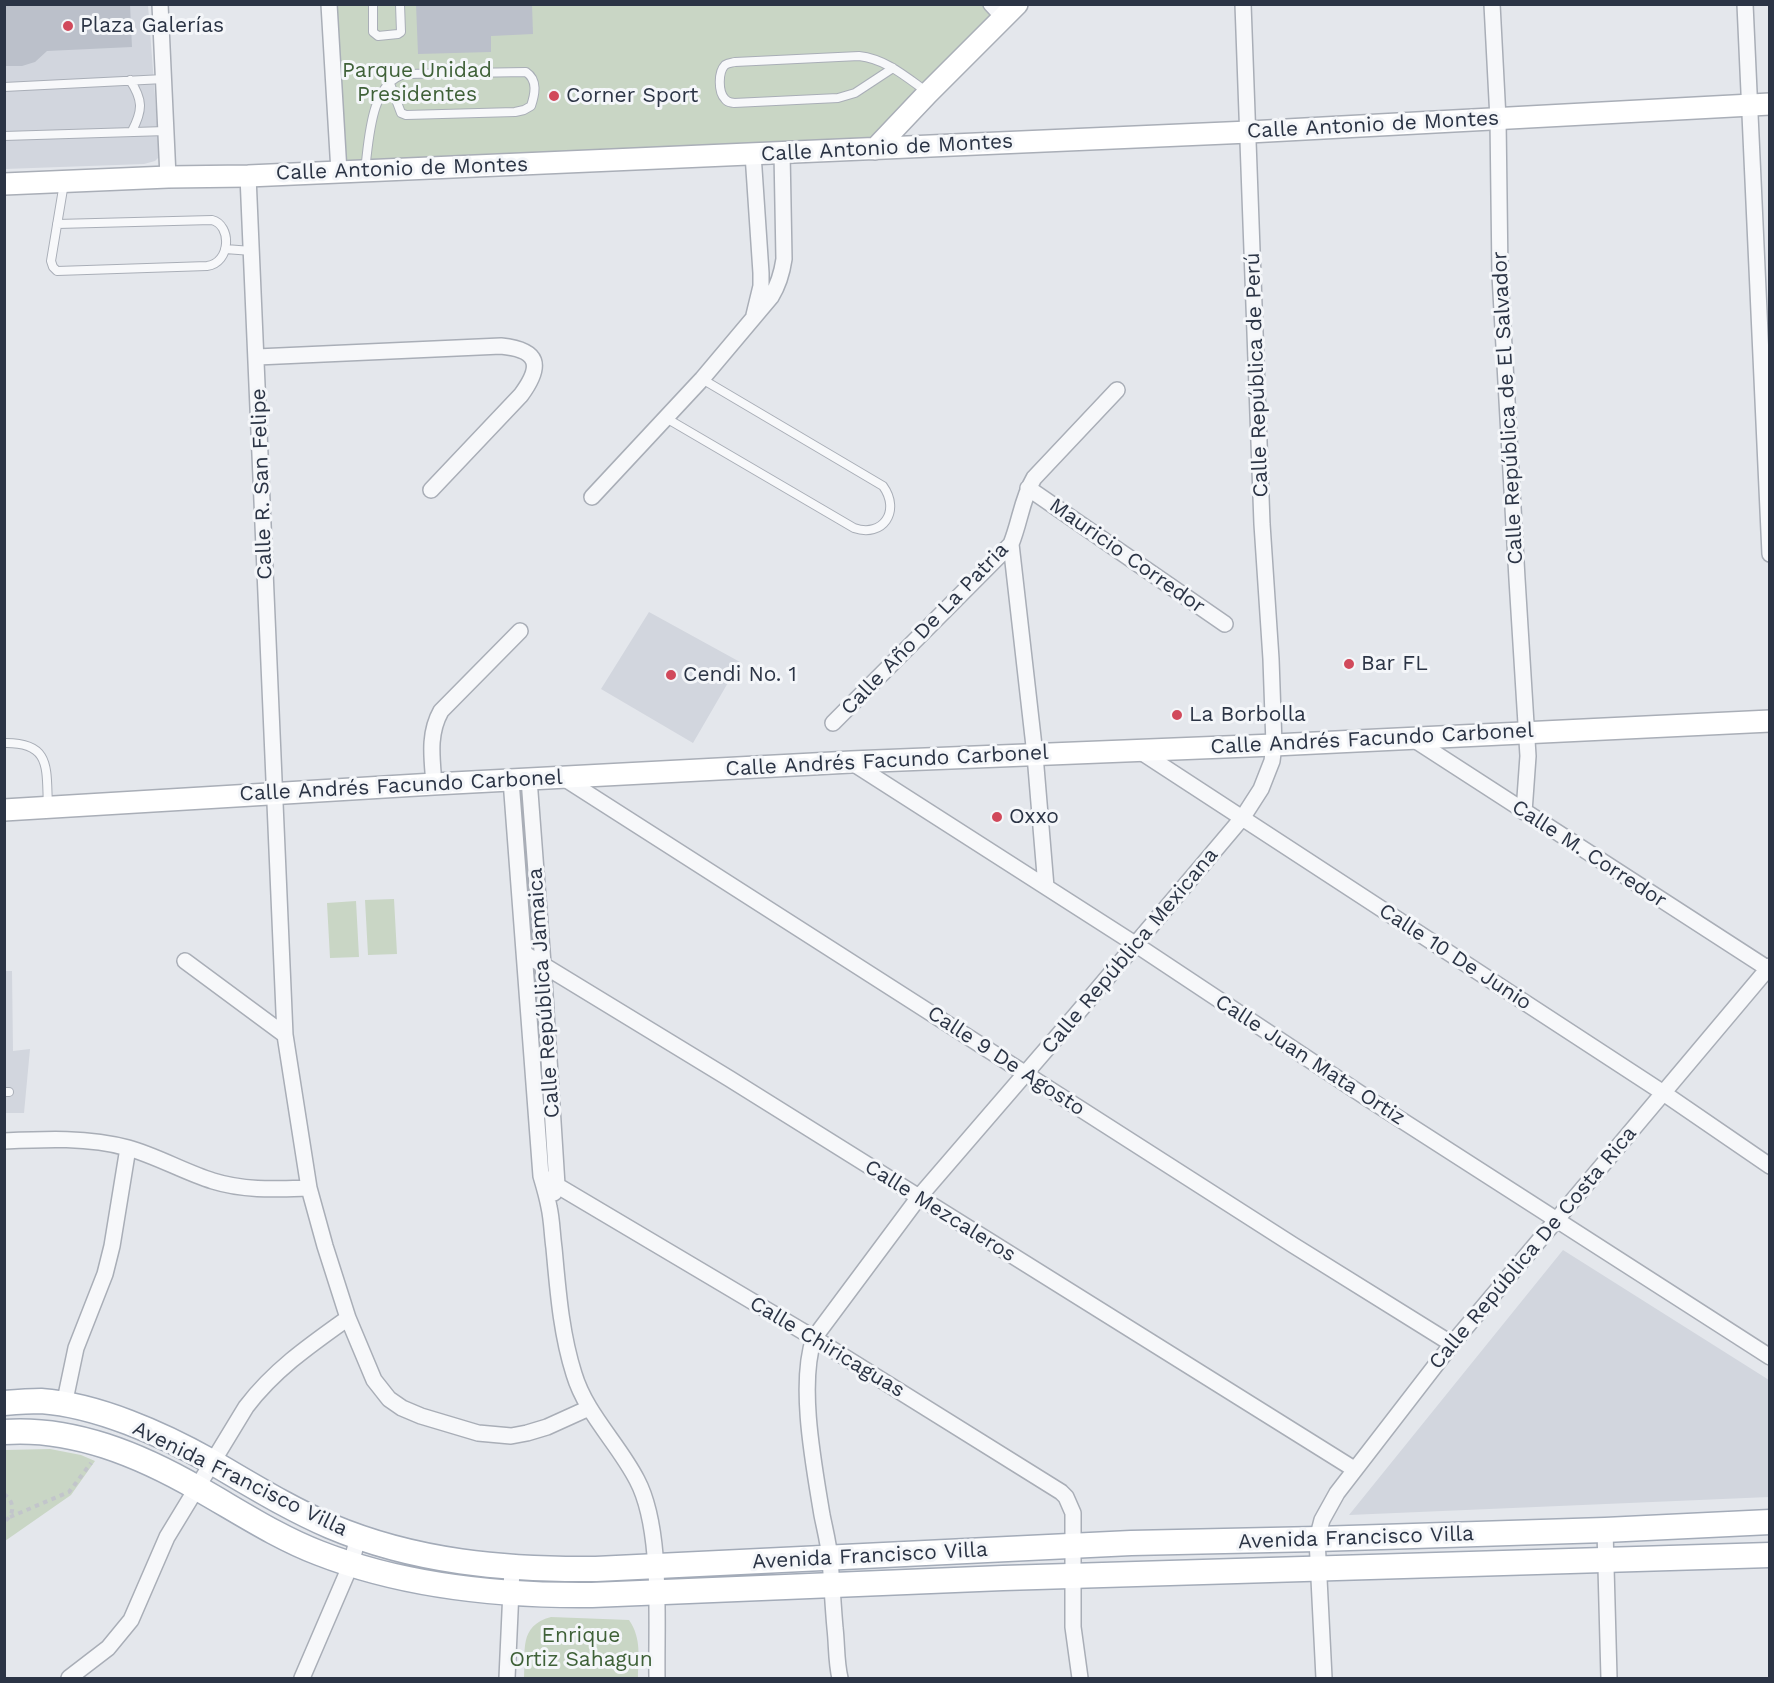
<!DOCTYPE html>
<meta charset="utf-8">
<style>
body{margin:0}
#map{position:relative;width:1774px;height:1683px;overflow:hidden;background:#e4e7ec;font-family:"Work Sans",sans-serif}
canvas{display:block}
.frame{position:absolute;inset:0;border:6px solid #2b3445;pointer-events:none}
</style>
<div id="map">
<canvas width="1774" height="1683"></canvas>
<div class="frame"></div>
</div>
<script>
const context = document.querySelector('canvas').getContext('2d');
context.lineJoin = 'round';
function fillPath(path, color) {
  context.fillStyle = color;
  context.fill(path, 'evenodd');
}
function stroke(path, color, width, dash) {
  context.strokeStyle = color;
  context.lineWidth = width;
  context.lineCap = dash ? 'butt' : 'round';
  context.setLineDash(dash || []);
  context.stroke(path);
}
function drawText(font, color, halo, rows, align = 'center') {
  context.font = font + ' "Work Sans",sans-serif';
  context.lineWidth = 6;
  context.setLineDash([]);
  context.textBaseline = 'middle';
  context.strokeStyle = halo;
  context.fillStyle = color;
  for (const [text, x, y, turn = 0] of rows) {
    context.save();
    context.translate(x, y);
    context.rotate((+turn || 0) * Math.PI / 180);
    context.textAlign = isNaN(turn) ? turn : align;
    if (halo) context.strokeText(text, 0, 0);
    context.fillText(text, 0, 0);
    context.restore();
  }
}
const built = new Path2D(`
 M 4,5 L 148,5 L 159,149 L 158,158 L 155,161 L 144,164 L 5,169 Z
 M 649,612 L 740,662 L 693,743 L 601,689 Z
 M 4,971 L 12,971 L 13,1051 L 30,1049 L 24,1113 L 5,1113 Z
 M 1563,1250 L 1769,1380 L 1769,1497 L 1349,1515 Z`);
const green = new Path2D(`
 M 987,4 L 1000,20 L 880,142 L 343,166 L 333,5 Z
 M 394,899 L 397,954 L 368,955 L 365,900 Z
 M 356,901 L 359,957 L 330,958 L 327,903 Z
 M 50,1449 L 81,1455 L 95,1461 L 71,1495 L 5,1541 L 5,1450 Z
 M 551,1617 L 629,1620 C 642,1639 638,1657 638,1678 L 524,1678 C 526,1651 518,1626 551,1617 Z`);
const building = new Path2D(`
 M 4,4 L 130,4 L 132,47 L 47,51 L 35,62 L 22,66 L 4,66 Z
 M 416,4 L 532,4 L 533,34 L 491,36 L 491,52 L 418,54 Z`);
const path = new Path2D(`
 M 4,1494 C 15,1502 15,1514 4,1522
 M 10,1517 L 69,1492 L 91,1463`);
const lane = new Path2D(`
 M 373,4 L 373,32 L 378,36 L 398,34 L 401,32 L 400,4
 M 893,68 L 855,93 L 838,98 L 734,103 C 730,102 728,103 725,99 C 718,92 718,72 725,65 C 728,63 731,63 735,62 L 859,56 C 886,59 906,77 927,92
 M 130,80 C 143,100 143,110 132,131
 M 4,87 L 164,79
 M 4,136 L 166,131
 M 365,170 C 369,141 370,83 405,74 L 526,72 C 538,80 535,94 531,106 L 524,110 L 515,112 L 406,115 L 401,113 L 389,81
 M 57,224 L 212,220 C 232,225 231,263 207,266 L 57,271 L 53,267 L 51,261 L 64,183
 M 225,249 L 252,251
 M 666,418 L 854,528 C 883,538 901,511 883,486 L 702,379
 M 4,743 C 52,742 46,769 48,806
 M 4,1092 L 9,1092`);
const street = new Path2D(`
 M 160,4 L 168,177
 M 329,4 L 339,172
 M 991,4 L 1003,17
 M 1492,4 L 1498,119 L 1500,275 L 1517,579 L 1528,756 L 1524,812
 M 1745,4 L 1770,554
 M 753,154 L 761,273 L 761,286 L 754,315
 M 248,176 L 285,1035 L 309,1188 L 325,1246 L 348,1318 L 374,1380 L 389,1399 L 402,1408 L 421,1416 L 478,1433 L 511,1436 L 527,1433 L 547,1427 L 589,1408
 M 257,357 L 501,346 C 539,350 543,365 521,395 L 431,490
 M 1028,488 L 1225,624
 M 592,497 L 702,379 L 771,297 C 779,284 782,273 784,259 L 782,152
 M 1011,544 L 1035,755 L 1046,887
 M 833,723 L 1011,544 C 1020,522 1022,498 1034,478 L 1117,390
 M 1410,737 L 1770,970
 M 1138,750 L 1662,1092 L 1770,1166
 M 851,762 L 1135,944 L 1367,1098 L 1770,1357
 M 562,777 L 1293,1245 L 1452,1344
 M 529,779 L 543,964 L 557,1185 L 554,1193
 M 511,780 L 541,1176 C 544,1186 547,1196 549,1207 C 552,1220 552,1234 554,1248 C 558,1291 561,1333 574,1374 C 586,1414 618,1443 637,1480 C 663,1529 656,1622 657,1678
 M 434,784 C 432,758 428,734 441,711 L 520,631
 M 525,954 L 730,1079 L 1354,1469
 M 185,961 L 285,1035
 M 4,1141 C 45,1139 89,1137 128,1148 C 157,1156 184,1172 213,1181 C 245,1191 277,1189 309,1188
 M 541,1176 L 814,1338 L 1061,1492 L 1066,1497 L 1073,1513 L 1073,1627 L 1080,1678
 M 64,1405 L 76,1348 L 105,1274 L 112,1246 L 128,1148
 M 1605,1530 L 1609,1678
 M 69,1678 L 108,1648 L 131,1620 L 167,1537 L 246,1407 C 274,1370 310,1345 348,1318
 M 302,1678 L 351,1564 L 358,1537
 M 507,1678 L 512,1568
 M 840,1678 C 836,1662 837,1645 835,1628 C 833,1606 832,1583 830,1560 C 829,1545 825,1530 822,1515 C 814,1466 798,1385 814,1338 L 919,1197 L 1075,1016 L 1243,817 L 1261,789 L 1272,761 L 1274,745 L 1271,659 L 1262,524 L 1243,4
 M 1324,1678 L 1317,1539 L 1322,1520 L 1337,1493 L 1452,1344 L 1770,966`);
const secondary = new Path2D(`
 M 875,149 L 928,93 L 1017,4
 M 4,184 L 168,177 L 248,176 L 1249,132 L 1770,104
 M 4,810 L 434,784 L 851,762 L 1274,745 L 1770,721`);
const primary = new Path2D(`
 M 4,1403 C 16,1402 29,1401 41,1401 C 97,1405 162,1434 210,1461 C 250,1484 288,1508 330,1526 C 415,1562 505,1570 596,1569 L 1131,1543 L 1317,1539 L 1605,1530 L 1770,1522
 M 4,1432 C 73,1427 140,1455 199,1489 C 238,1511 277,1537 319,1553 C 406,1587 500,1596 592,1595 L 1003,1578 L 1770,1555`);
const markers = [
 [68,26,6,"#d1495b"],
 [554,96,6,"#d1495b"],
 [1349,664,6,"#d1495b"],
 [671,675,6,"#d1495b"],
 [1177,715,6,"#d1495b"],
 [997,817,6,"#d1495b"]
];
const poiNames = [
 ["Plaza Galerías",80,26],
 ["Corner Sport",566,96],
 ["Bar FL",1361,664],
 ["Cendi No. 1",683,675],
 ["La Borbolla",1189,715],
 ["Oxxo",1009,817]
];
const parkNames = [
 ["Parque Unidad",417,71],
 ["Presidentes",417,95],
 ["Enrique",581,1636],
 ["Ortiz Sahagun",581,1660]
];
const streetNames = [
 ["Calle Antonio de Montes",1373,125,-3],
 ["Calle Antonio de Montes",887,148,-3],
 ["Calle Antonio de Montes",402,169,-2],
 ["Calle República de Perú",1257,375,-92],
 ["Calle República de El Salvador",1508,408,-93],
 ["Calle R. San Felipe",262,484,-92],
 ["Mauricio Corredor",1127,556,35],
 ["Calle Año De La Patria",925,629,-46],
 ["Calle Andrés Facundo Carbonel",1372,739,-3],
 ["Calle Andrés Facundo Carbonel",887,761,-3],
 ["Calle Andrés Facundo Carbonel",401,786,-3],
 ["Calle M. Corredor",1589,854,33],
 ["Calle República Mexicana",1130,951,-50],
 ["Calle 10 De Junio",1455,957,33],
 ["Calle República Jamaica",544,993,-94],
 ["Calle Juan Mata Ortiz",1310,1060,33],
 ["Calle 9 De Agosto",1006,1061,33],
 ["Calle Mezcaleros",940,1211,32],
 ["Calle República De Costa Rica",1533,1248,-50],
 ["Calle Chiricaguas",827,1347,31],
 ["Avenida Francisco Villa",240,1479,26],
 ["Avenida Francisco Villa",1356,1538,-2],
 ["Avenida Francisco Villa",870,1556,-3]
];
fillPath(built, '#d2d6de');
fillPath(green, '#c9d6c5');
fillPath(building, '#bbc0ca');
stroke(lane, '#a9aeb7', 10);
stroke(street, '#a9aeb7', 18);
stroke(secondary, '#a9aeb7', 24);
stroke(primary, '#a3abb8', 27);
stroke(path, '#c2c5cb', 4, [4.5, 4.5]);
stroke(lane, '#f7f8fa', 8);
stroke(street, '#f7f8fa', 15);
stroke(secondary, '#fff', 21);
stroke(primary, '#fff', 24);
for (const [x, y, r, color] of markers) {
  const dot = new Path2D();
  dot.arc(x, y, r, 0, 2 * Math.PI);
  context.fillStyle = color;
  context.fill(dot);
  stroke(dot, '#f4f6f9', 2);
}
drawText('21px', '#2b3445', '#f4f6f9', poiNames, 'left');
drawText('21px', '#3f6138', '#f4f6f9', parkNames);
drawText('21px', '#2b3445', '#f4f6f9', streetNames);
</script>
